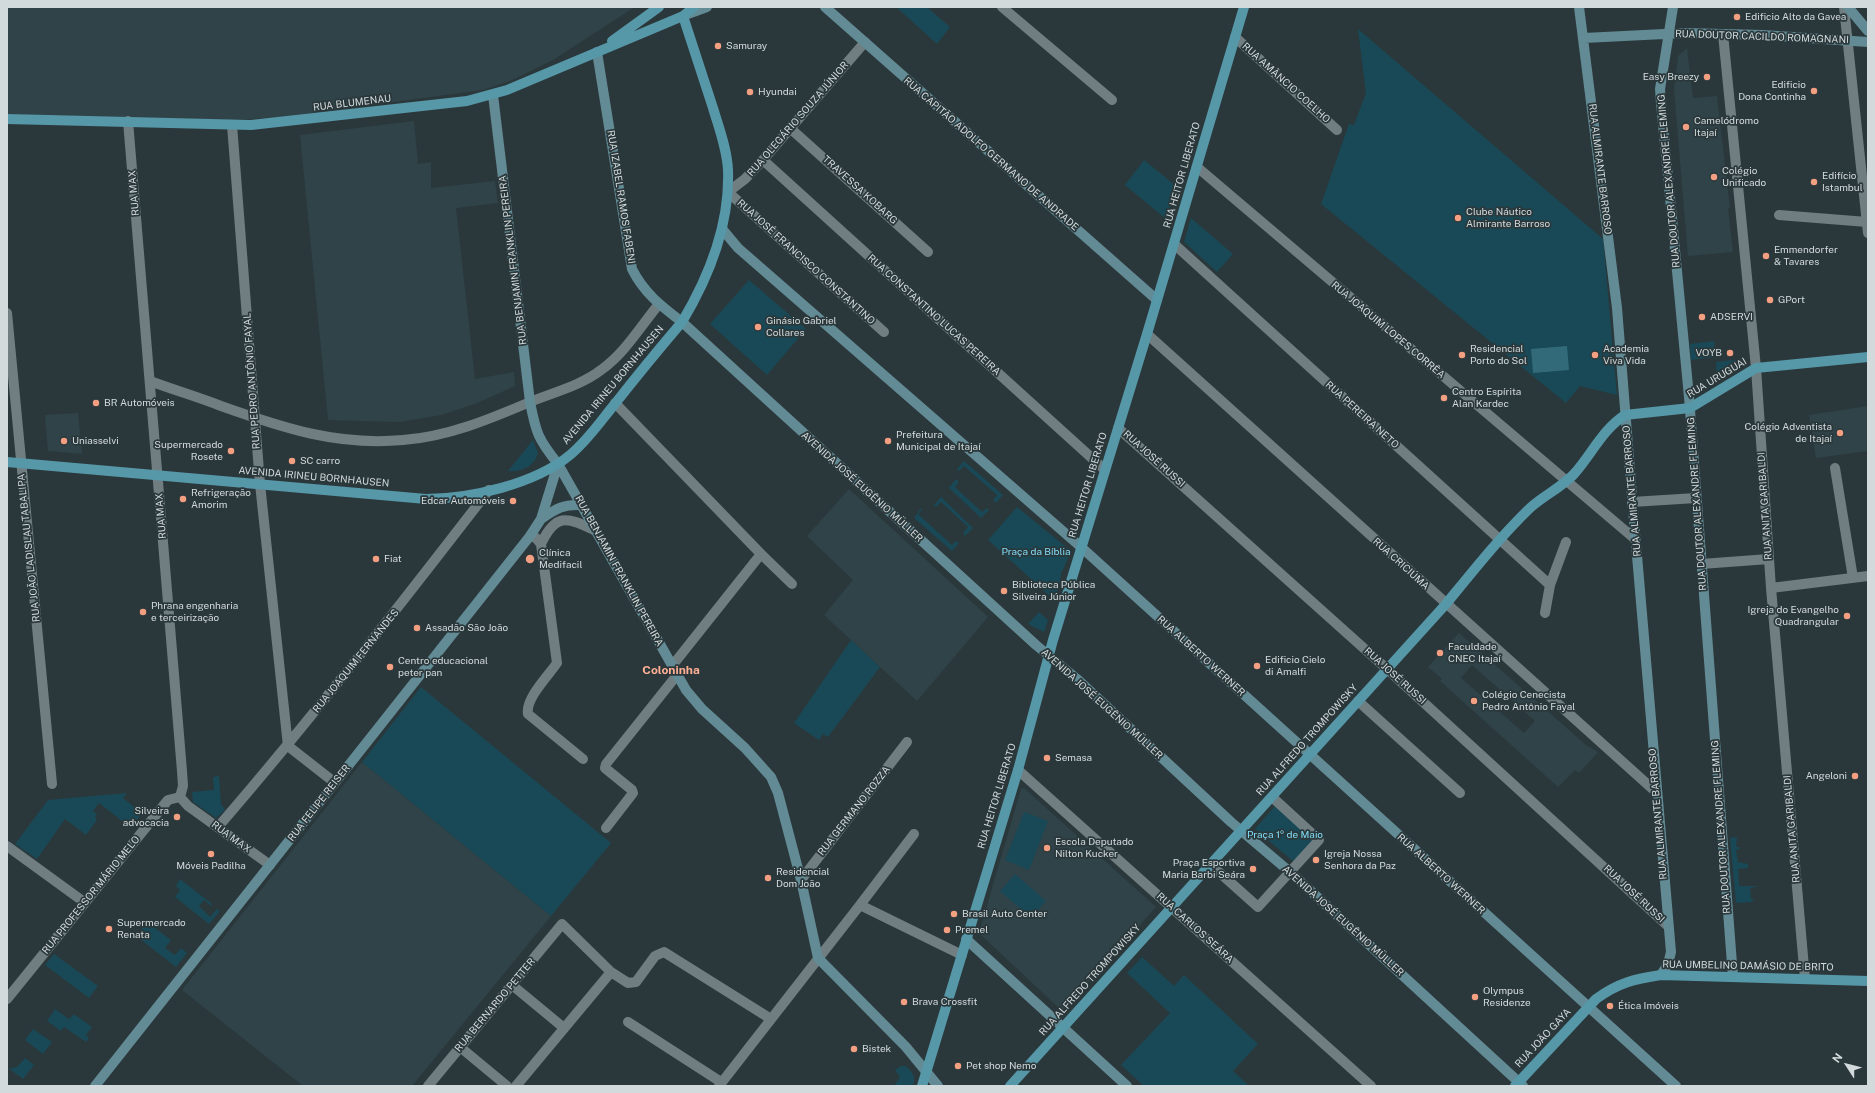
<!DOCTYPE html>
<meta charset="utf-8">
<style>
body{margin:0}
#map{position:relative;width:1875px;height:1093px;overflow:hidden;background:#2b383b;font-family:"Public Sans",sans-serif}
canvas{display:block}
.frame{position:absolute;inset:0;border:8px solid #d2dadc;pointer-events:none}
.north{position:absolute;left:1827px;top:1045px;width:40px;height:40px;-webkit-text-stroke:3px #2b383b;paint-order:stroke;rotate:306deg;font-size:11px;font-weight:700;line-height:16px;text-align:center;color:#d2dadc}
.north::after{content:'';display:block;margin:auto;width:14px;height:18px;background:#d2dadc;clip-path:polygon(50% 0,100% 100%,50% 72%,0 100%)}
</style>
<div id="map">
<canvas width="1875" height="1093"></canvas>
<div class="frame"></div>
<div class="north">N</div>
</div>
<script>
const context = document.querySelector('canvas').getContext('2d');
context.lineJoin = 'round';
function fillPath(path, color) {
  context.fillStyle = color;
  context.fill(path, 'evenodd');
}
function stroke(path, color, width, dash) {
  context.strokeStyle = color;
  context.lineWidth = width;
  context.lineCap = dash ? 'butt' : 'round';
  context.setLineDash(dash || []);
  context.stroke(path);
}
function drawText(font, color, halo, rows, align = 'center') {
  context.font = font + ' "Public Sans",sans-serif';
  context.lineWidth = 3.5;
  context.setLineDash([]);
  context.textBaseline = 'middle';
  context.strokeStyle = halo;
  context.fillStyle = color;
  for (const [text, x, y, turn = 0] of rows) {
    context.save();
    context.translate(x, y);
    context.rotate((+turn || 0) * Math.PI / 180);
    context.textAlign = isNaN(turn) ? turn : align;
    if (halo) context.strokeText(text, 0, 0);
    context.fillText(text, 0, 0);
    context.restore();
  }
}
const built = new Path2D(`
 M 7,7 L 635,7 L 553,60 L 510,81 L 483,90 L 281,117 L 232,120 L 7,115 Z
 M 1687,48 L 1693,98 L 1717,96 L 1730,208 L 1728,208 L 1733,252 L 1688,256 L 1674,90 L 1678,56 Z
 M 414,121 L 418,164 L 431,162 L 431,188 L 495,181 L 498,203 L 456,208 L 475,379 L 514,372 L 515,386 L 475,404 L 441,415 L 399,422 L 328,420 L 300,135 Z
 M 1868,406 L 1868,451 L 1816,458 L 1809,415 Z
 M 78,413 L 82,454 L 48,451 L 45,415 Z
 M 849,489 L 988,617 L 917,701 L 824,615 L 853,580 L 807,536 Z
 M 1459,633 L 1586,745 L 1598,752 L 1579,773 L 1575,770 L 1558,787 L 1440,681 L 1442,679 L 1428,667 ZM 1472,665 L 1535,721 L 1524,733 L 1461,678 Z
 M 362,762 L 551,916 L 412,1086 L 303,1086 L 182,990 Z
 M 1024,788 L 1156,907 L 1064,1009 L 1060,1009 L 979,933 L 1021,789 Z`);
const green = new Path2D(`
 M 896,7 L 927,7 L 950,27 L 937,44 Z
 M 1358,29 L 1603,239 L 1617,395 L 1580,386 L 1566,403 L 1321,204 L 1349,124 L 1354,125 L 1366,93 Z
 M 1144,160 L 1176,186 L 1166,219 L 1125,185 Z
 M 1191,218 L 1233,254 L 1217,272 L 1184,242 Z
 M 749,280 L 806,329 L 767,375 L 710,324 Z
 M 1714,341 L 1715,357 L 1691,360 L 1690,344 Z
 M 1743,359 L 1740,366 L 1717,379 L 1716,362 Z
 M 533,440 L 538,453 C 535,466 521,473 508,471 Z
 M 964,461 L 1003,495 L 996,503 L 993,500 L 997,495 L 964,466 L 959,471 L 957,469 Z
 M 956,479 L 959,482 L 955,487 L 982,512 L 987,508 L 989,510 L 981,518 L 949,488 Z
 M 941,497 L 973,528 L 965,536 L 963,533 L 968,527 L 941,502 L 936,507 L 934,505 Z
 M 1017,507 L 1071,551 L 1063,570 L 1062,570 L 1057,596 L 1052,598 L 988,540 Z
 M 921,508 L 922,509 L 918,514 L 952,545 L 956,541 L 959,543 L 952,551 L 914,518 Z
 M 1039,612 L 1048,620 L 1044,632 L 1028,624 Z
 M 851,640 L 880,667 L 828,737 L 823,734 L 819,740 L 794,723 Z
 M 421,687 L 611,843 L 551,916 L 362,762 Z
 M 219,776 L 221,804 L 225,810 L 216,818 L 196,804 L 193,802 L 192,792 L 214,790 L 213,777 Z
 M 127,793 L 123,798 L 142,813 L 131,828 L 99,803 L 93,811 L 97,814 L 95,818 L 97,820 L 86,835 L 65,819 L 37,859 L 15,844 L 48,800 Z
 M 1275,806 L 1315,840 L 1294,862 L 1255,829 Z
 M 1024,812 L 1048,821 L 1029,870 L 1005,860 Z
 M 1737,837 L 1736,847 L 1739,847 L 1740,849 L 1736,850 L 1738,862 L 1748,864 L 1748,868 L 1738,869 L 1739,886 L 1759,886 L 1750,888 L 1751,899 L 1754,899 L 1751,902 L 1736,903 L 1730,838 Z
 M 1015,874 L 1046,901 L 1031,918 L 1000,891 Z
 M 180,879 L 212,904 L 211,906 L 204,900 L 199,906 L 210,917 L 217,909 L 220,911 L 209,924 L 175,897 L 180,890 L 176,886 Z
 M 147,922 L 171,940 L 165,948 L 175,955 L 181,948 L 187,953 L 176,967 L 136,936 Z
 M 54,954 L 98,986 L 89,998 L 45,965 Z
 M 1142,957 L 1174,986 L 1184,975 L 1258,1044 L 1233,1071 L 1248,1085 L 1247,1086 L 1144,1086 L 1121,1065 L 1170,1013 L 1127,973 Z
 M 55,1009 L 69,1019 L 74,1014 L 92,1027 L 86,1035 L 89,1038 L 86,1042 L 64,1027 L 61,1031 L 47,1021 Z
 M 33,1029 L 52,1042 L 43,1054 L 25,1040 Z
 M 25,1058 L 34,1065 L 23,1079 L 7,1067 L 12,1069 L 14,1067 L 16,1068 Z
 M 901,1066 L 906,1066 C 913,1073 916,1077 913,1086 L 894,1086 L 900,1077 L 895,1070 Z`);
const water = new Path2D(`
 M 1567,346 L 1569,370 L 1533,373 L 1531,349 Z`);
const street = new Path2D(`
 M 1002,7 L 1112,100
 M 1844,7 L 1868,233
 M 1723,34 L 1756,368 L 1771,588 L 1805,979
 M 1235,37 L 1337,130
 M 865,42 L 763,160 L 745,179 L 728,192 L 884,332
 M 128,121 L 182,771 L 183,786 L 180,797 L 188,806 L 270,865
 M 232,125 L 260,484 L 288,746 L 334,782
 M 791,129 L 928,252
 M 763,160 L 1105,470
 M 1197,167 L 1635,539
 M 1779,215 L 1867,222
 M 1174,244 L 1550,585
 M 7,313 L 52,784
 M 1147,334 L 1656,792
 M 150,381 C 174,390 198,397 221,406 C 283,428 337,446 403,440 C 447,437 490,419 530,402 C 554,392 580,386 601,370 C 625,353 640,327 659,304
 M 615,403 L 761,554 L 672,666
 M 1118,428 L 1387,669 L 1668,926
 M 1835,468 L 1853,578
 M 1632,502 L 1696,498
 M 530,536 L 536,538 L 541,544 L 557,663 C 548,676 525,699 528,714 L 583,759
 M 541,544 C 555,514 566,516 594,530
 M 761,554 L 792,584
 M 1701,564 L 1769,559
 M 1771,588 L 1868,576
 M 1545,613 L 1550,585 L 1566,542
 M 1358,701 L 1460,793
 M 1018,770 L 1371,1086
 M 218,827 C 312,718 401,604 489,490
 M 606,828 L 633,793 L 632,790 L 605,768 L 606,764 L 677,675
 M 7,846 L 84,902
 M 1211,865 L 1258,907 L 1319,840 L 1272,797
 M 801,880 L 907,742
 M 860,905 L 914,834
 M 512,985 L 564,1028
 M 7,999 L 168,800 L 180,797
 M 628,1022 L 721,1082
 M 460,1047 L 507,1086
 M 428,1086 L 562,924 L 611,972 L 628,983 L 636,982 L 655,956 L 664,952 L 771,1019
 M 516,1086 L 611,972
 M 719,1086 L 860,905 L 962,955`);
const secondary = new Path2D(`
 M 825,7 L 1157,300
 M 1579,7 L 1617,308 L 1633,509 L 1671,952 L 1668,964 L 1661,975
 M 1673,7 L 1660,89 L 1661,103 L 1689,397 L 1733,977
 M 1848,7 L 1868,31
 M 685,15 L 707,7
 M 1584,38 L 1684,33 L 1762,35 L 1868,42
 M 597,52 L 632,269 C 644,293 661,306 682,322 L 1036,645 L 1077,679 L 1231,822 L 1290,872 L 1523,1086
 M 493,95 L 530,402 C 536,433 538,439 558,464 L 686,690 L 702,709 L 745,748 L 771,777 L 778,793 L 801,880 L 818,958 L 906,1047 L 938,1086
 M 723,230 L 738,248 L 1081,547 L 1676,1086
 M 541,519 C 556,509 563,504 581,505
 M 966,939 L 1127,1086
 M 95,1086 L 530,536 L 541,519 L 558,464`);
const primary = new Path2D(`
 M 612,41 L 659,7
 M 7,119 L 251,125 L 467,101 L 507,90 L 683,16 L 694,7
 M 7,462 L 426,499 C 470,499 535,484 570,455 C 587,441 600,422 614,405 C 636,377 659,349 682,322 C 709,277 730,224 728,170 C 727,149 719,128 713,108 C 703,77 693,47 683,16
 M 922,1086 L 1018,770 L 1053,640 L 1147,334 L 1244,7
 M 1010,1086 L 1446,604 C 1473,571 1499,538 1530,508 C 1544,495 1561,488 1574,474 C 1591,455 1603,429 1625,415 L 1690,408 L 1756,368 L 1868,357
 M 1515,1086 L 1596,999 C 1618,983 1634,979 1661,975 L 1868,981`);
const markers = [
 [1737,17,4,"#f39f82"],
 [718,46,4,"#f39f82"],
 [1707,77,4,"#f39f82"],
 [1814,91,4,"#f39f82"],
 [750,92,4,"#f39f82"],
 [1686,127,4,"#f39f82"],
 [1714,177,4,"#f39f82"],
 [1814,182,4,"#f39f82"],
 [1458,218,4,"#f39f82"],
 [1766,256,4,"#f39f82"],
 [1770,300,4,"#f39f82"],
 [1702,317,4,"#f39f82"],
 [758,327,4,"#f39f82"],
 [1730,353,4,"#f39f82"],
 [1462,355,4,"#f39f82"],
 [1595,355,4,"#f39f82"],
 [1444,398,4,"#f39f82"],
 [96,403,4,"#f39f82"],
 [1840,433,4,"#f39f82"],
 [64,441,4,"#f39f82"],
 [888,441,4,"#f39f82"],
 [231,451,4,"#f39f82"],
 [292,461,4,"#f39f82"],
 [183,499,4,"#f39f82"],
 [513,501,4,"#f39f82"],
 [376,559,4,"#f39f82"],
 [530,559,5,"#f39f82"],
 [1004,591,4,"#f39f82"],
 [143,612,4,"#f39f82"],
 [1847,616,4,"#f39f82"],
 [417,628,4,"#f39f82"],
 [1440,653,4,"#f39f82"],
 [1257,666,4,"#f39f82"],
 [390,667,4,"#f39f82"],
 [1474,701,4,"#f39f82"],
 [1047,758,4,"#f39f82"],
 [1855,776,4,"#f39f82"],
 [177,817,4,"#f39f82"],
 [1047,848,4,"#f39f82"],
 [211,854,4,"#f39f82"],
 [1316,860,4,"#f39f82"],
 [1253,869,4,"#f39f82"],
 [768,878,4,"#f39f82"],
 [954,914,4,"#f39f82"],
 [109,929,4,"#f39f82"],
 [947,930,4,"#f39f82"],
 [1475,997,4,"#f39f82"],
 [904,1002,4,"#f39f82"],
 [1610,1006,4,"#f39f82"],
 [854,1049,4,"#f39f82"],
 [958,1066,4,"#f39f82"]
];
const poiNames = [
 ["Edificio Alto da Gavea",1745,17],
 ["Samuray",726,46],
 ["Easy Breezy",1699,77,"right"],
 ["Edificio",1806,85,"right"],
 ["Dona Continha",1806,97,"right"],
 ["Hyundai",758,92],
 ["Camelódromo",1694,121],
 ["Itajaí",1694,133],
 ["Colégio",1722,171],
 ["Unificado",1722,183],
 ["Edifício",1822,176],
 ["Istambul",1822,188],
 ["Clube Náutico",1466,212],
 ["Almirante Barroso",1466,224],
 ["Emmendorfer",1774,250],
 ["& Tavares",1774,262],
 ["GPort",1778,300],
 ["ADSERVI",1710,317],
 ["Ginásio Gabriel",766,321],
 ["Collares",766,333],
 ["Residencial",1470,349],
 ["Porto do Sol",1470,361],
 ["Academia",1603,349],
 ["Viva Vida",1603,361],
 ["VOYB",1722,353,"right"],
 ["Centro Espírita",1452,392],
 ["Alan Kardec",1452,404],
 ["BR Automóveis",104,403],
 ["Colégio Adventista",1832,427,"right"],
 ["de Itajaí",1832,439,"right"],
 ["Prefeitura",896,435],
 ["Municipal de Itajaí",896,447],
 ["Uniasselvi",72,441],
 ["Supermercado",223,445,"right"],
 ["Rosete",223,457,"right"],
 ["SC carro",300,461],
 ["Refrigeração",191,493],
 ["Amorim",191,505],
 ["Edcar Automóveis",505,501,"right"],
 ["Clínica",539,553],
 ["Medifacil",539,565],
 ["Fiat",384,559],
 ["Biblioteca Pública",1012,585],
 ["Silveira Júnior",1012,597],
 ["Phrana engenharia",151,606],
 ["e terceirização",151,618],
 ["Igreja do Evangelho",1839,610,"right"],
 ["Quadrangular",1839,622,"right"],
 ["Assadão São João",425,628],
 ["Faculdade",1448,647],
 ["CNEC Itajaí",1448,659],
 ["Edificio Cielo",1265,660],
 ["di Amalfi",1265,672],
 ["Centro educacional",398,661],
 ["peter pan",398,673],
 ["Colégio Cenecista",1482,695],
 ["Pedro Antônio Fayal",1482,707],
 ["Semasa",1055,758],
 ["Angeloni",1847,776,"right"],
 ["Silveira",169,811,"right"],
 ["advocacia",169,823,"right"],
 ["Escola Deputado",1055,842],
 ["Nilton Kucker",1055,854],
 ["Igreja Nossa",1324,854],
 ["Senhora da Paz",1324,866],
 ["Praça Esportiva",1245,863,"right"],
 ["Maria Barbi Seára",1245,875,"right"],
 ["Móveis Padilha",211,866,"center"],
 ["Residencial",776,872],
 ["Dom João",776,884],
 ["Brasil Auto Center",962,914],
 ["Supermercado",117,923],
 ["Renata",117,935],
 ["Premel",955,930],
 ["Olympus",1483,991],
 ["Residenze",1483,1003],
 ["Brava Crossfit",912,1002],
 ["Ética Imóveis",1618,1006],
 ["Bistek",862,1049],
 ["Pet shop Nemo",966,1066]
];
const streetNames = [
 ["RUA DOUTOR CACILDO ROMAGNANI",1762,37,2],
 ["RUA AMÂNCIO COELHO",1286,83,42],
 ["RUA BLUMENAU",352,103,-7],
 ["RUA OLEGÁRIO SOUZA JÚNIOR",798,119,-49],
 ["RUA CAPITÃO ADOLFO GERMANO DE ANDRADE",991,154,41],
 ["RUA ALMIRANTE BARROSO",1600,169,83],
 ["RUA HEITOR LIBERATO",1182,175,-74],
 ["RUA DOUTOR ALEXANDRE FLEMING",1669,181,-95],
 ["TRAVESSA KOBARG",860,190,42],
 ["RUA MAX",134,193,-95],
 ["RUA IZABEL RAMOS FABENI",621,197,81],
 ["RUA BENJAMIN FRANKLIN PEREIRA",513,260,-97],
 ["RUA JOSÉ FRANCISCO CONSTANTINO",806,262,42],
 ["RUA CONSTANTINO LUCAS PEREIRA",934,315,42],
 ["RUA JOAQUIM LOPES CORRÊA",1388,330,40],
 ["RUA URUGUAI",1717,378,-31],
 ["RUA PEDRO ANTÔNIO FAYAL",252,381,-94],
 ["AVENIDA IRINEU BORNHAUSEN",613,385,-50],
 ["RUA PEREIRA NETO",1362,415,42],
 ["RUA JOSÉ RUSSI",1154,459,42],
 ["AVENIDA IRINEU BORNHAUSEN",314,477,5],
 ["RUA HEITOR LIBERATO",1088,485,-73],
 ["AVENIDA JOSÉ EUGÊNIO MÜLLER",862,487,42],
 ["RUA ALMIRANTE BARROSO",1632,491,-95],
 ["RUA DOUTOR ALEXANDRE FLEMING",1697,504,-94],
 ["RUA ANITA GARIBALDI",1765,506,-94],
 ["RUA MAX",161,516,-95],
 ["RUA JOÃO LADISLAU TABALIPA",29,548,-96],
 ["RUA CRICIÚMA",1401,564,42],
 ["RUA BENJAMIN FRANKLIN PEREIRA",619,571,61],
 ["RUA ALBERTO WERNER",1201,656,42],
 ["RUA JOAQUIM FERNANDES",356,661,-51],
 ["RUA JOSÉ RUSSI",1395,676,42],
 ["AVENIDA JOSÉ EUGÊNIO MÜLLER",1102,704,42],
 ["RUA ALFREDO TROMPOWISKY",1307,740,-48],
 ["RUA HEITOR LIBERATO",997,796,-73],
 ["RUA FELIPE REISER",319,803,-52],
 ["RUA GERMANO ROZZA",854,811,-52],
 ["RUA ALMIRANTE BARROSO",1658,814,-95],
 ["RUA DOUTOR ALEXANDRE FLEMING",1721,827,-94],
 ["RUA ANITA GARIBALDI",1792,829,-95],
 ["RUA MAX",231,837,36],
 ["RUA ALBERTO WERNER",1441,874,42],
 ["RUA JOSÉ RUSSI",1634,894,43],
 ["RUA PROFESSOR MÁRIO MELO",91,895,-51],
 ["AVENIDA JOSÉ EUGÊNIO MÜLLER",1343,921,42],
 ["RUA CARLOS SEÁRA",1195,928,42],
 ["RUA UMBELINO DAMÁSIO DE BRITO",1748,966,1],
 ["RUA ALFREDO TROMPOWISKY",1090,980,-48],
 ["RUA BERNARDO PETTER",495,1005,-50],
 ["RUA JOÃO GAYA",1543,1038,-47]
];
const parkNames = [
 ["Praça da Bíblia",1036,552],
 ["Praça 1º de Maio",1285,835]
];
const quarterNames = [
 ["Coloninha",671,670]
];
fillPath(built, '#2f4349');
fillPath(green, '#194956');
fillPath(water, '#326a7a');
stroke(street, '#707e82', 10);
stroke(secondary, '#638b95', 10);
stroke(primary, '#5697a8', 10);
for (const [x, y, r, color] of markers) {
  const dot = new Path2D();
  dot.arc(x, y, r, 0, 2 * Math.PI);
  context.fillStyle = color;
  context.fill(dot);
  stroke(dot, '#2b383b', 1.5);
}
drawText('10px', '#d2dadc', '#2b383b', poiNames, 'left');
drawText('10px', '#d2dadc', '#2b383b', streetNames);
drawText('10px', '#81dcf6', '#2b383b', parkNames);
drawText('bold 12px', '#ffb095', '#2b383b', quarterNames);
</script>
